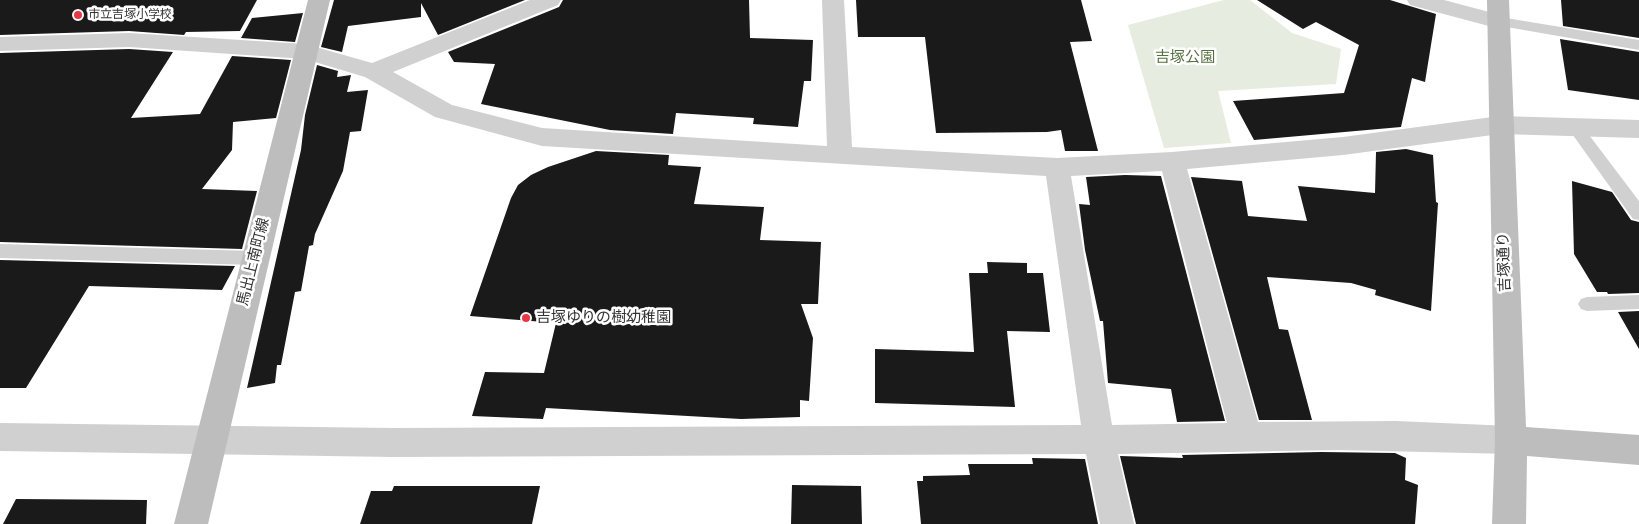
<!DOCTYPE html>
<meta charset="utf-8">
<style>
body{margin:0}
canvas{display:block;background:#fff}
</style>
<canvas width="1639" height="524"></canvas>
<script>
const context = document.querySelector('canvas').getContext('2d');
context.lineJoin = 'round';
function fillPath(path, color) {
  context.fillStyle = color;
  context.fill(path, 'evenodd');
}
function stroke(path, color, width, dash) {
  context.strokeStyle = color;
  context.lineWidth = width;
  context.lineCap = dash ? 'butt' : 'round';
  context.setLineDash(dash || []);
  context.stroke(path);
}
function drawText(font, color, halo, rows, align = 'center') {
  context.font = font + ' "Sofia Sans Condensed","Noto Sans JP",sans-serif';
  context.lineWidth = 5;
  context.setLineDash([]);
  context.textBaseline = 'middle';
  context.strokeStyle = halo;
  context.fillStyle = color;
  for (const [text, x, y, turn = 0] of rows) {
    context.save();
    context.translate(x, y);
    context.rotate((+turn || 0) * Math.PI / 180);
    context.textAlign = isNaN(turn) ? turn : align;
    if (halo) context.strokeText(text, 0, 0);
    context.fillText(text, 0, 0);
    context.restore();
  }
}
const green = new Path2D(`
 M 1224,0 L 1250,0 L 1292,33 L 1341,49 L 1336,84 L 1218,91 L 1231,143 L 1164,148 L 1128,25 Z`);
const building = new Path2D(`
 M 0,0 L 257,0 L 240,31 L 186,32 L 184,35 L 129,31 L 0,35 Z
 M 334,0 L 525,0 L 438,35 L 421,3 L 421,17 L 348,26 L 342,52 L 321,47 Z
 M 563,0 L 749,0 L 750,38 L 813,40 L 811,81 L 804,81 L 798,127 L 753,124 L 754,118 L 676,113 L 673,134 L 610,130 L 481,104 L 495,64 L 454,62 L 448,52 L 559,7 Z
 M 856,0 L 1081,0 L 1092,41 L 1070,42 L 1098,151 L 1065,151 L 1061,130 L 1047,132 L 936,133 L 925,37 L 858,37 Z
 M 1257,0 L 1390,0 L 1436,14 L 1425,82 L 1412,78 L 1401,127 L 1254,140 L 1233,101 L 1344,93 L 1359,45 L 1316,22 L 1303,29 Z
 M 1561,0 L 1639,0 L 1639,38 L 1563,26 Z
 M 303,13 L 295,42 L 241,38 L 252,18 Z
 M 1560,39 L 1639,52 L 1639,100 L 1568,90 Z
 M 129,49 L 173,52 L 131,118 L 200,114 L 232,56 L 291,60 L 276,118 L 233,122 L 232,150 L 202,189 L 257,191 L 242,249 L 0,242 L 0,53 Z
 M 317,65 L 338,71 L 337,77 L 351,75 L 347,92 L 368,90 L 361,131 L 350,132 L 343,171 L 315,234 L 313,245 L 309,246 L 301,291 L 295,292 L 281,365 L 277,365 L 275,383 L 247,388 L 301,150 L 305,115 Z
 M 1406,149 L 1433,155 L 1436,202 L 1438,203 L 1431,311 L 1375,295 L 1376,290 L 1351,283 L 1267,277 L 1279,329 L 1288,330 L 1312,420 L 1259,420 L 1191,177 L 1242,181 L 1248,216 L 1307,221 L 1298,186 L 1375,193 L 1376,152 Z
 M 596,151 L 669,155 L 668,165 L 701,167 L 694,204 L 764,207 L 760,240 L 821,242 L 818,304 L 801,304 L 813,338 L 809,401 L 800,400 L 800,417 L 741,419 L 546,408 L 543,419 L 472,416 L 485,372 L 544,373 L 556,323 L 470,316 L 511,198 L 518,185 L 531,175 L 548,167 Z
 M 1125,175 L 1161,176 L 1225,421 L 1177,422 L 1171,389 L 1108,383 L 1103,321 L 1100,321 L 1085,250 L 1079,204 L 1090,205 L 1086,177 Z
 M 1572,181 L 1612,192 L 1631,220 L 1639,222 L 1639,293 L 1608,294 L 1607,292 L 1597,292 L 1574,254 Z
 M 0,260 L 235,266 L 222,290 L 89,286 L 26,388 L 0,388 Z
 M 987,262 L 1027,263 L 1027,273 L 1043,273 L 1050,332 L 1007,331 L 1015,407 L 875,403 L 875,349 L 974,352 L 969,273 L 988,273 Z
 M 1639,311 L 1639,349 L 1618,312 Z
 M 1321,452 L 1395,453 L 1406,458 L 1405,480 L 1418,485 L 1415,524 L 1136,524 L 1120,456 L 1183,458 L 1182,455 Z
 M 1032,458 L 1085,459 L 1098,524 L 921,524 L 917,481 L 923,481 L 923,476 L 970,475 L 968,464 L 1033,464 Z
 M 792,485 L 861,486 L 862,524 L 791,524 Z
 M 394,486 L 540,486 L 532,524 L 360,524 L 371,491 L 392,491 Z
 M 16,499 L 147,500 L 146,524 L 3,524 Z`);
const lane = new Path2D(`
 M 1500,17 L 1639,40 L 1639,50 L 1495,25 L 1493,22 L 1495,19 Z
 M 1575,121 L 1580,123 L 1639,201 L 1639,220 L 1633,219 L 1570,131 L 1567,127 L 1570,123 Z
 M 0,244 L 255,251 L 261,253 L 264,258 L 261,263 L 255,265 L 0,258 Z
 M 1639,295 L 1639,309 L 1587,311 L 1581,309 L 1578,304 L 1581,299 L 1587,297 Z`);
const street = new Path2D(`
 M 530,0 L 561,0 L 558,5 L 393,72 L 452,105 L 542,128 L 827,146 L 822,0 L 844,0 L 852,147 L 1057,158 L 1172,152 L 1343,137 L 1500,116 L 1639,120 L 1639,138 L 1500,134 L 1343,155 L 1187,169 L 1258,422 L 1396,421 L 1511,426 L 1522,430 L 1527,440 L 1522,450 L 1511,454 L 1338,450 L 1118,454 L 1134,524 L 1100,524 L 1086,454 L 393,457 L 0,451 L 0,423 L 393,428 L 1081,425 L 1046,176 L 542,146 L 435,117 L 365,77 L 305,59 L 129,47 L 0,51 L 0,37 L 129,33 L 305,44 L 372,63 ZM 1162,171 L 1227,423 L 1112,425 L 1071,176 Z
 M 1407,0 L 1444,0 L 1508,17 L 1511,22 L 1508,27 L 1500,29 L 1410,5 Z`);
const secondary = new Path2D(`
 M 308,0 L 330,0 L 208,524 L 174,524 Z
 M 1487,0 L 1509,0 L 1526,427 L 1639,435 L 1639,465 L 1527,456 L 1526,524 L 1492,524 L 1495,440 Z`);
const markers = [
 [78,15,5,"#e63946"],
 [526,318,5,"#e63946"]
];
const farPoinames = [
 ["市立吉塚小学校",88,15]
];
const parkNames = [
 ["吉塚公園",1185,58]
];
const streetNames = [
 ["馬出上南町線",254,262,-76],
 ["吉塚通り",1505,262,-92]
];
const poiNames = [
 ["吉塚ゆりの樹幼稚園",536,318]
];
fillPath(green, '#e6ecdf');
fillPath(building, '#1a1a1a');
fillPath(lane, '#d0d0d0');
fillPath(street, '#d0d0d0');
fillPath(secondary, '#bdbdbd');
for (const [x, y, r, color] of markers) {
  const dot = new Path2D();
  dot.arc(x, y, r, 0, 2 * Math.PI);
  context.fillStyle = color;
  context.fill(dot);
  stroke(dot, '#fff', 2);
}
drawText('12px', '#333', '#fff', farPoinames, 'left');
drawText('15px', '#56703f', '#fff', parkNames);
drawText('15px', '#333', '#fff', streetNames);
drawText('15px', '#333', '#fff', poiNames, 'left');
</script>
